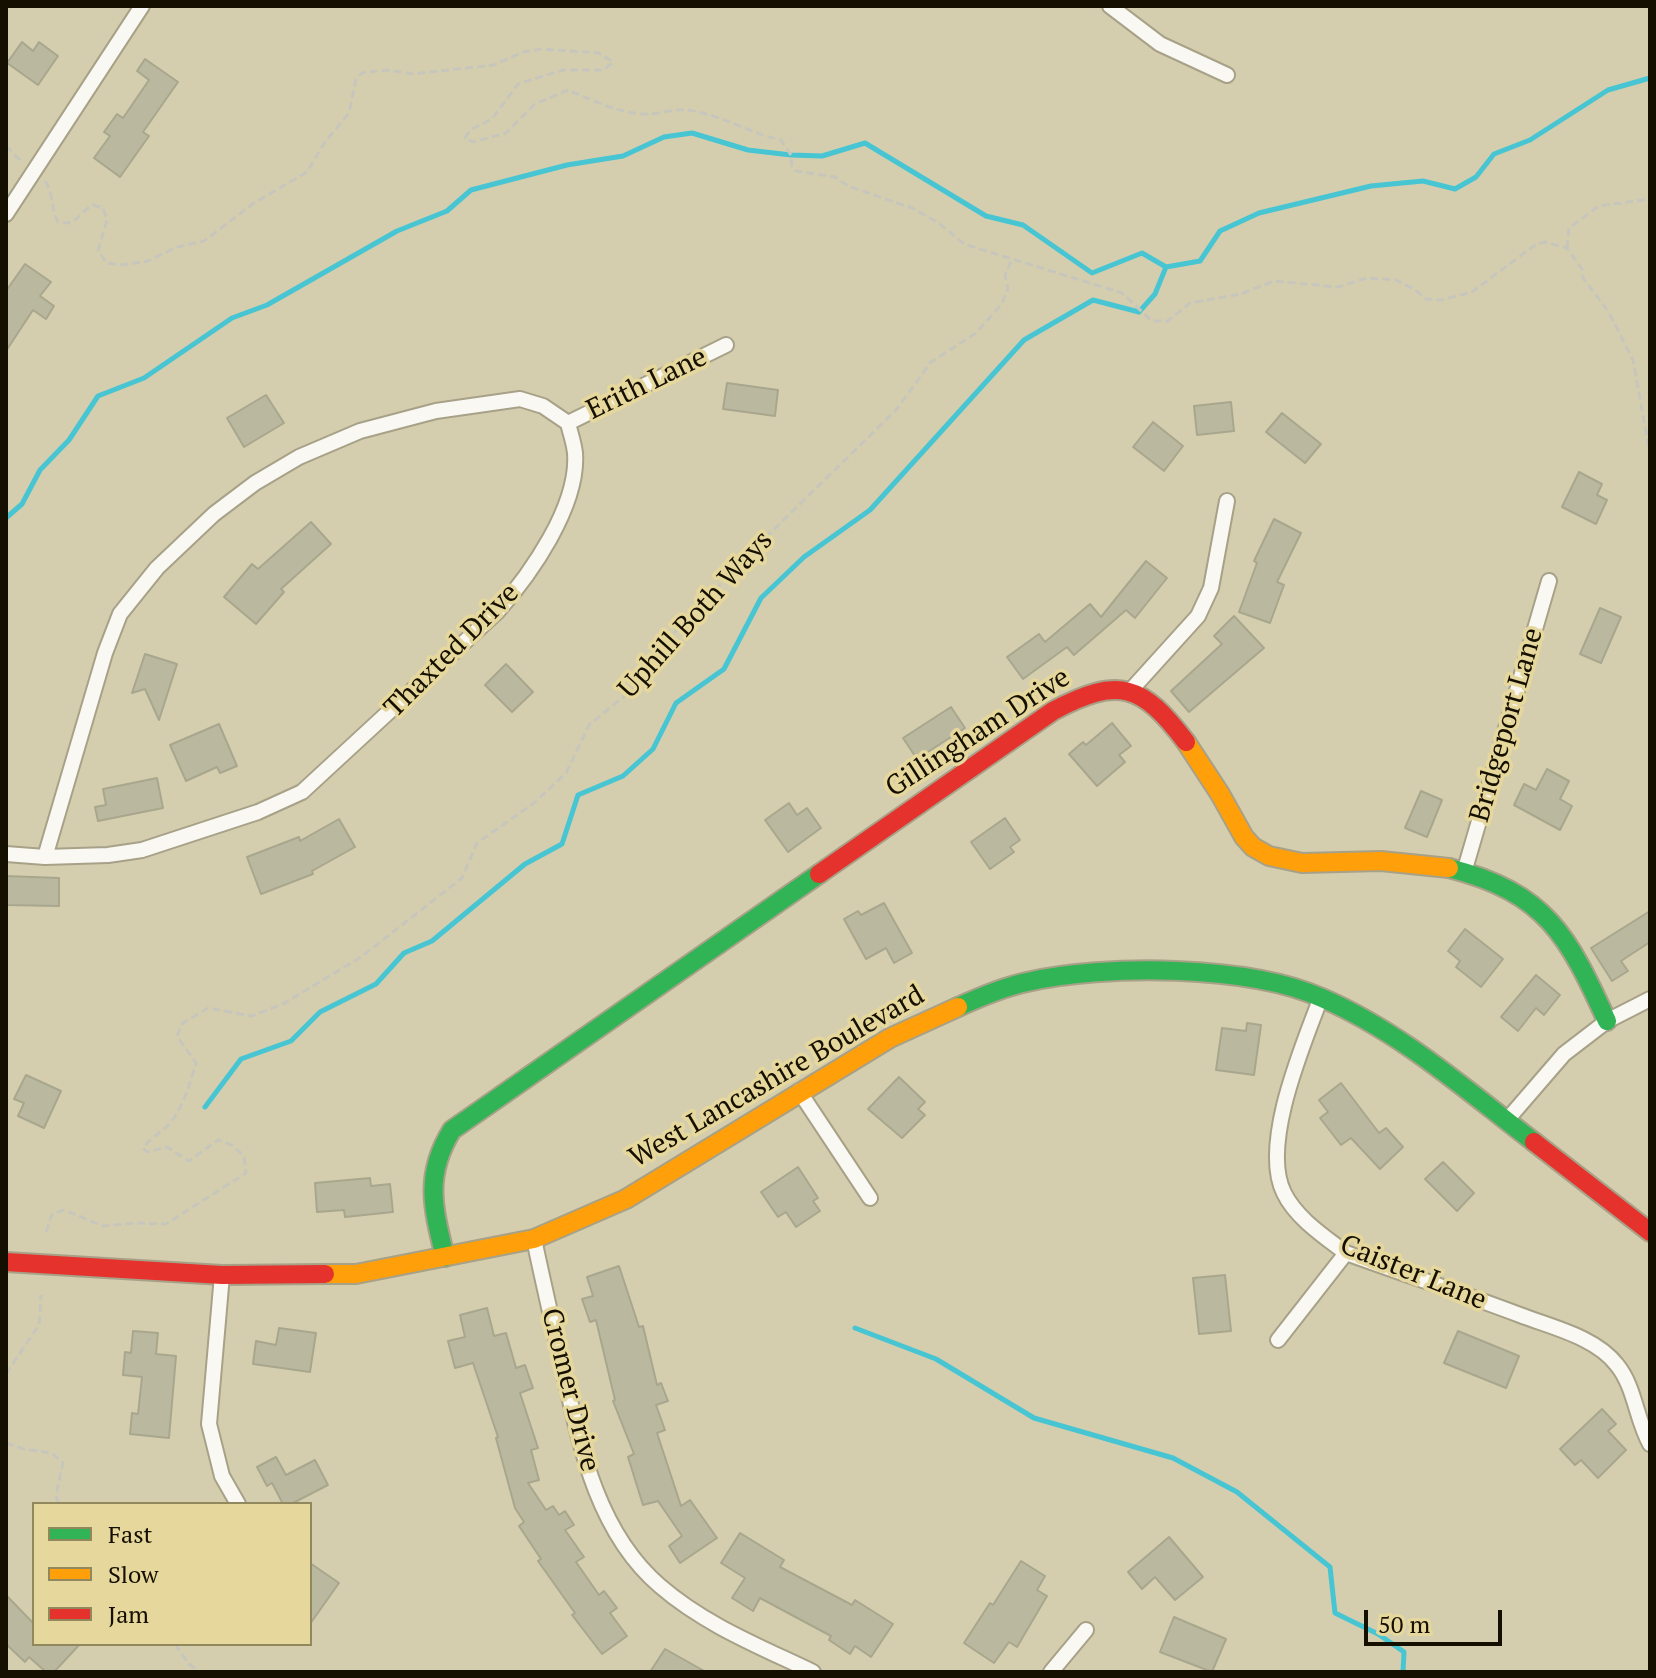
<!DOCTYPE html>
<style>
body{margin:0}
#map{position:relative;width:1656px;height:1678px;overflow:hidden;background:#d5ceae;font-family:"PT Serif",serif}
canvas{display:block}
.frame{position:absolute;inset:0;border:8px solid #150f00;pointer-events:none}
.legend{position:absolute;left:32px;top:1502px;width:280px;height:144px;box-sizing:border-box;background:#e6d89d;border:2px solid #92885e;margin:0;padding:10px 14px;list-style:none;font-size:24px;color:#150f00}
.legend li{display:flex;align-items:center;gap:16px;height:40px}
.legend b{width:40px;border:2px solid #92885e}
.scale{position:absolute;left:1364px;top:1610px;width:138px;height:36px;box-sizing:border-box;border:4px solid #150f00;border-top:0;padding-left:10px;font-size:24px;line-height:28px;white-space:nowrap;color:#150f00;-webkit-text-stroke:6px #e6d89d;paint-order:stroke}
</style>
<div id="map">
<canvas width="1656" height="1678"></canvas>
<div class="frame"></div>
<ul class="legend">
<li><b style="height:10px;background:#30b455"></b>Fast</li>
<li><b style="height:10px;background:#ff9f0a"></b>Slow</li>
<li><b style="height:10px;background:#e5322d"></b>Jam</li>
</ul>
<div class="scale">50 m</div>
</div>
<script>
const context = document.querySelector('canvas').getContext('2d');
context.lineJoin = 'round';
function stroke(path, color, width, dash) {
  context.strokeStyle = color;
  context.lineWidth = width;
  context.lineCap = dash ? 'butt' : 'round';
  context.setLineDash(dash || []);
  context.stroke(path);
}
function fillPath(path, color) {
  context.fillStyle = color;
  context.fill(path, 'evenodd');
}
function drawText(font, color, halo, rows, align = 'center') {
  context.font = font + ' "PT Serif",serif';
  context.lineWidth = 7;
  context.setLineDash([]);
  context.textBaseline = 'middle';
  context.strokeStyle = halo;
  context.fillStyle = color;
  for (const [text, x, y, turn = 0] of rows) {
    context.save();
    context.translate(x, y);
    context.rotate((+turn || 0) * Math.PI / 180);
    context.textAlign = isNaN(turn) ? turn : align;
    if (halo) context.strokeText(text, 0, 0);
    context.fillText(text, 0, 0);
    context.restore();
  }
}
const stream = new Path2D(`
 M 6,518 L 22,504 L 40,470 L 69,440 L 98,396 L 144,378 L 232,318 L 267,305 L 397,231 L 447,211 L 471,190 L 567,165 L 623,156 L 664,137 L 692,133 L 748,150 L 791,155 L 822,156 L 865,143 L 986,216 L 1023,225 L 1092,273 L 1142,253 L 1166,267
 M 205,1107 L 241,1059 L 291,1041 L 320,1012 L 376,984 L 404,953 L 432,941 L 525,864 L 562,844 L 578,795 L 623,776 L 653,749 L 676,703 L 724,669 L 761,598 L 804,557 L 870,510 L 1024,340 L 1093,300 L 1139,312 L 1155,294 L 1166,267 L 1200,261 L 1220,231 L 1259,213 L 1371,186 L 1423,181 L 1455,189 L 1476,177 L 1494,154 L 1530,140 L 1608,90 L 1650,78
 M 855,1328 L 936,1359 L 1034,1418 L 1173,1458 L 1237,1492 L 1330,1567 L 1335,1613 L 1378,1634 L 1404,1652 L 1403,1672`);
const building = new Path2D(`
 M 22,42 L 33,51 L 39,42 L 58,56 L 38,85 L 7,63 Z
 M 145,59 L 178,82 L 143,132 L 149,136 L 120,177 L 94,158 L 110,136 L 104,132 L 117,114 L 123,118 L 149,80 L 137,71 Z
 M 25,264 L 51,282 L 40,296 L 54,306 L 46,319 L 33,310 L 6,351 L 6,291 Z
 M 727,383 L 778,390 L 775,416 L 723,409 Z
 M 266,395 L 284,423 L 244,447 L 227,418 Z
 M 1231,402 L 1234,431 L 1197,435 L 1194,406 Z
 M 1282,413 L 1321,444 L 1305,463 L 1266,432 Z
 M 1153,422 L 1183,446 L 1164,471 L 1133,447 Z
 M 1579,472 L 1602,484 L 1597,495 L 1607,500 L 1596,524 L 1562,507 Z
 M 1274,519 L 1301,533 L 1277,582 L 1284,585 L 1270,623 L 1239,612 L 1257,563 L 1254,561 Z
 M 311,522 L 331,544 L 281,589 L 284,592 L 256,624 L 224,597 L 252,564 L 258,569 Z
 M 1146,561 L 1167,578 L 1135,618 L 1126,610 L 1074,655 L 1067,647 L 1023,679 L 1007,657 L 1039,634 L 1045,642 L 1090,604 L 1101,617 Z
 M 1600,608 L 1621,617 L 1601,663 L 1580,654 Z
 M 1234,616 L 1264,648 L 1189,712 L 1171,691 L 1222,644 L 1214,636 Z
 M 145,654 L 177,664 L 159,720 L 145,689 L 132,693 Z
 M 506,664 L 533,692 L 512,712 L 485,685 Z
 M 951,707 L 965,728 L 917,759 L 903,738 Z
 M 1112,723 L 1131,746 L 1119,755 L 1125,762 L 1097,786 L 1069,754 L 1083,742 L 1086,745 Z
 M 219,724 L 237,766 L 220,773 L 217,767 L 186,781 L 170,745 Z
 M 1547,769 L 1569,781 L 1560,799 L 1572,806 L 1560,830 L 1514,805 L 1524,784 L 1536,790 Z
 M 157,778 L 163,808 L 98,821 L 95,807 L 106,805 L 103,789 Z
 M 1421,791 L 1442,800 L 1427,837 L 1405,828 Z
 M 789,803 L 797,815 L 807,808 L 821,828 L 788,852 L 765,820 Z
 M 1005,818 L 1020,840 L 1010,847 L 1014,852 L 990,869 L 971,842 Z
 M 339,819 L 355,847 L 312,871 L 313,874 L 261,894 L 247,857 L 299,837 L 300,841 Z
 M 6,876 L 59,878 L 59,906 L 6,905 Z
 M 884,903 L 912,953 L 894,963 L 886,948 L 866,959 L 844,919 L 858,911 L 861,915 Z
 M 1650,911 L 1650,942 L 1621,961 L 1628,971 L 1612,981 L 1591,948 Z
 M 1465,929 L 1503,959 L 1481,987 L 1456,967 L 1460,961 L 1448,951 Z
 M 1536,975 L 1560,995 L 1544,1015 L 1536,1008 L 1518,1031 L 1501,1017 Z
 M 1247,1023 L 1261,1025 L 1254,1075 L 1216,1070 L 1222,1028 L 1246,1031 Z
 M 26,1075 L 61,1091 L 44,1128 L 18,1116 L 24,1103 L 14,1099 Z
 M 899,1077 L 925,1102 L 918,1109 L 925,1115 L 902,1138 L 868,1109 Z
 M 1341,1083 L 1379,1133 L 1386,1128 L 1403,1147 L 1380,1169 L 1351,1138 L 1341,1145 L 1320,1118 L 1328,1112 L 1319,1100 Z
 M 1443,1162 L 1474,1193 L 1457,1211 L 1425,1179 Z
 M 798,1167 L 818,1198 L 813,1201 L 820,1211 L 796,1227 L 786,1212 L 778,1217 L 761,1192 Z
 M 370,1178 L 371,1186 L 390,1184 L 393,1212 L 345,1217 L 344,1210 L 317,1212 L 315,1183 Z
 M 619,1266 L 639,1327 L 643,1326 L 657,1385 L 661,1383 L 668,1401 L 656,1405 L 665,1430 L 657,1433 L 681,1506 L 690,1500 L 717,1538 L 680,1563 L 669,1546 L 682,1536 L 658,1501 L 643,1505 L 628,1457 L 634,1454 L 613,1401 L 615,1400 L 596,1320 L 590,1322 L 582,1299 L 593,1296 L 587,1277 Z
 M 1225,1275 L 1231,1331 L 1199,1334 L 1193,1278 Z
 M 487,1308 L 494,1336 L 506,1333 L 516,1368 L 525,1365 L 533,1388 L 520,1393 L 538,1448 L 531,1450 L 539,1480 L 528,1483 L 546,1510 L 553,1506 L 559,1515 L 565,1511 L 574,1525 L 565,1530 L 584,1557 L 576,1562 L 599,1595 L 604,1591 L 617,1608 L 610,1613 L 627,1636 L 602,1654 L 572,1615 L 575,1613 L 538,1561 L 541,1559 L 519,1526 L 524,1522 L 515,1508 L 496,1438 L 498,1437 L 473,1363 L 455,1368 L 448,1341 L 465,1337 L 460,1315 Z
 M 279,1328 L 316,1333 L 310,1372 L 253,1364 L 256,1341 L 276,1345 Z
 M 133,1331 L 158,1333 L 156,1354 L 176,1356 L 169,1438 L 130,1434 L 132,1413 L 138,1414 L 142,1377 L 123,1375 L 125,1352 L 131,1353 Z
 M 1458,1331 L 1519,1356 L 1506,1388 L 1444,1363 Z
 M 1602,1409 L 1616,1424 L 1608,1431 L 1626,1450 L 1598,1478 L 1581,1460 L 1575,1465 L 1560,1449 Z
 M 276,1457 L 286,1475 L 315,1460 L 328,1485 L 291,1504 L 283,1504 L 272,1483 L 267,1486 L 257,1467 Z
 M 740,1533 L 784,1560 L 780,1567 L 852,1605 L 855,1600 L 893,1624 L 871,1657 L 855,1646 L 850,1654 L 829,1640 L 831,1636 L 760,1598 L 753,1611 L 732,1598 L 745,1578 L 721,1563 Z
 M 1169,1537 L 1203,1577 L 1175,1600 L 1155,1577 L 1142,1589 L 1128,1572 Z
 M 1021,1561 L 1045,1576 L 1037,1590 L 1047,1596 L 1017,1647 L 1009,1642 L 994,1663 L 964,1643 L 990,1603 L 993,1605 Z
 M 310,1563 L 339,1583 L 310,1624 Z
 M 6,1595 L 34,1624 L 34,1644 L 80,1644 L 54,1672 L 46,1672 L 29,1657 L 25,1662 L 6,1644 Z
 M 1174,1617 L 1226,1639 L 1212,1672 L 1160,1652 Z
 M 665,1649 L 706,1672 L 650,1672 Z`);
const path = new Path2D(`
 M 6,146 L 21,161
 M 45,181 C 54,195 51,209 58,222 C 78,227 78,212 93,205 L 103,208 L 107,220 L 98,251 L 107,263 L 122,265 L 148,261 L 177,247 L 204,241 L 254,203 L 307,172 L 325,142 L 349,113 L 356,79 L 362,73 L 387,70 L 412,74 L 494,65 L 523,52 L 541,49 L 599,53 L 613,62 L 604,70 L 563,70 L 518,84 L 492,119 L 470,130 L 465,138 L 473,142 L 506,133 L 535,104 L 568,90 C 592,100 618,113 644,114 C 659,115 673,108 687,110 C 720,114 749,133 781,140 L 791,155 L 792,166 L 796,171 L 835,177 L 848,186 L 912,208 L 939,223 L 964,244 L 1122,293 L 1152,321 L 1168,321 L 1190,303 L 1241,294 L 1274,281 L 1338,287 L 1367,278 L 1396,280 L 1414,289 L 1426,299 L 1441,300 L 1472,292 L 1535,245 L 1545,242 L 1567,248 L 1582,269 L 1583,278 L 1608,311 L 1633,360 L 1650,454
 M 1567,248 L 1569,228 L 1599,206 L 1650,199
 M 46,1232 L 52,1214 L 64,1210 L 103,1226 L 138,1223 L 166,1224 L 246,1173 L 244,1156 L 232,1145 L 218,1140 L 189,1161 L 167,1147 L 147,1152 L 143,1148 C 151,1137 163,1132 171,1122 C 184,1105 190,1083 196,1063 L 177,1036 L 183,1023 L 208,1008 L 251,1016 L 283,1004 L 361,957 L 462,878 L 477,843 L 534,803 L 566,773 L 589,725 L 643,681 L 675,632 L 752,551 L 896,410 L 931,362 L 976,333 L 1001,305 L 1008,289 L 1005,275 L 1012,259
 M 6,1374 L 39,1325 L 41,1295
 M 6,1443 L 24,1449 L 52,1453 L 63,1463 L 56,1496 L 59,1504
 M 175,1644 L 189,1664 L 199,1672`);
const street = new Path2D(`
 M 1110,6 L 1160,44 L 1227,75
 M 6,214 L 142,6
 M 568,423 L 726,345
 M 1131,690 L 1198,616 L 1211,588 L 1227,501
 M 6,854 L 45,857 L 108,855 L 142,850 L 258,812 L 302,792 L 497,612 C 530,575 579,506 575,453 C 574,443 570,432 568,423 L 543,406 L 520,399 L 436,411 L 360,431 L 299,457 L 255,483 L 214,514 L 157,568 L 120,614 L 105,653 L 45,857
 M 1465,869 L 1549,581
 M 1321,997 C 1303,1045 1260,1145 1284,1193 C 1296,1218 1325,1237 1346,1253 C 1404,1274 1462,1293 1520,1315 C 1551,1327 1596,1337 1617,1365 C 1635,1387 1636,1419 1650,1444
 M 799,1091 L 870,1198
 M 1507,1120 L 1564,1054 L 1607,1021 L 1650,999
 M 534,1239 C 543,1282 553,1325 563,1369 C 580,1446 597,1532 660,1586 C 705,1625 761,1647 813,1672
 M 222,1275 L 209,1424 L 222,1476 L 238,1504
 M 1278,1340 L 1346,1253
 M 1051,1672 L 1086,1630`);
const fast = new Path2D(`
 M 1449,868 C 1547,893 1568,936 1607,1021
 M 958,1007 C 980,997 1003,987 1027,982 C 1105,964 1248,965 1322,998 C 1401,1032 1466,1090 1534,1142
 M 445,1257 C 433,1208 424,1175 452,1130 L 819,874`);
const slow = new Path2D(`
 M 1186,742 L 1220,794 L 1244,837 L 1253,847 L 1269,856 L 1302,863 L 1381,861 L 1449,868
 M 325,1274 L 356,1274 L 534,1239 L 626,1199 L 890,1038 L 958,1007`);
const jam = new Path2D(`
 M 819,874 L 1053,711 C 1119,676 1142,684 1186,742
 M 1534,1142 L 1650,1232
 M 6,1262 L 222,1275 L 325,1274`);
const streetNames = [
 ["Erith Lane",647,384,-26],
 ["Uphill Both Ways",696,615,-48],
 ["Thaxted Drive",452,651,-45],
 ["Bridgeport Lane",1507,725,-74],
 ["Gillingham Drive",978,733,-33],
 ["West Lancashire Boulevard",777,1077,-30],
 ["Caister Lane",1413,1273,22],
 ["Cromer Drive",570,1390,76]
];
stroke(stream, '#47c5d2', 5);
fillPath(building, '#bab9a0');
stroke(building, '#a8a78e', 2);
stroke(street, '#a7a188', 18);
stroke(fast, '#a7a188', 22);
stroke(slow, '#a7a188', 22);
stroke(jam, '#a7a188', 22);
stroke(path, '#c7c6bc', 3, [8, 4]);
stroke(street, '#f9f8f3', 14);
stroke(fast, '#30b455', 18);
stroke(slow, '#ff9f0a', 18);
stroke(jam, '#e5322d', 18);
drawText('28px', '#150f00', '#e6d89d', streetNames);
</script>
